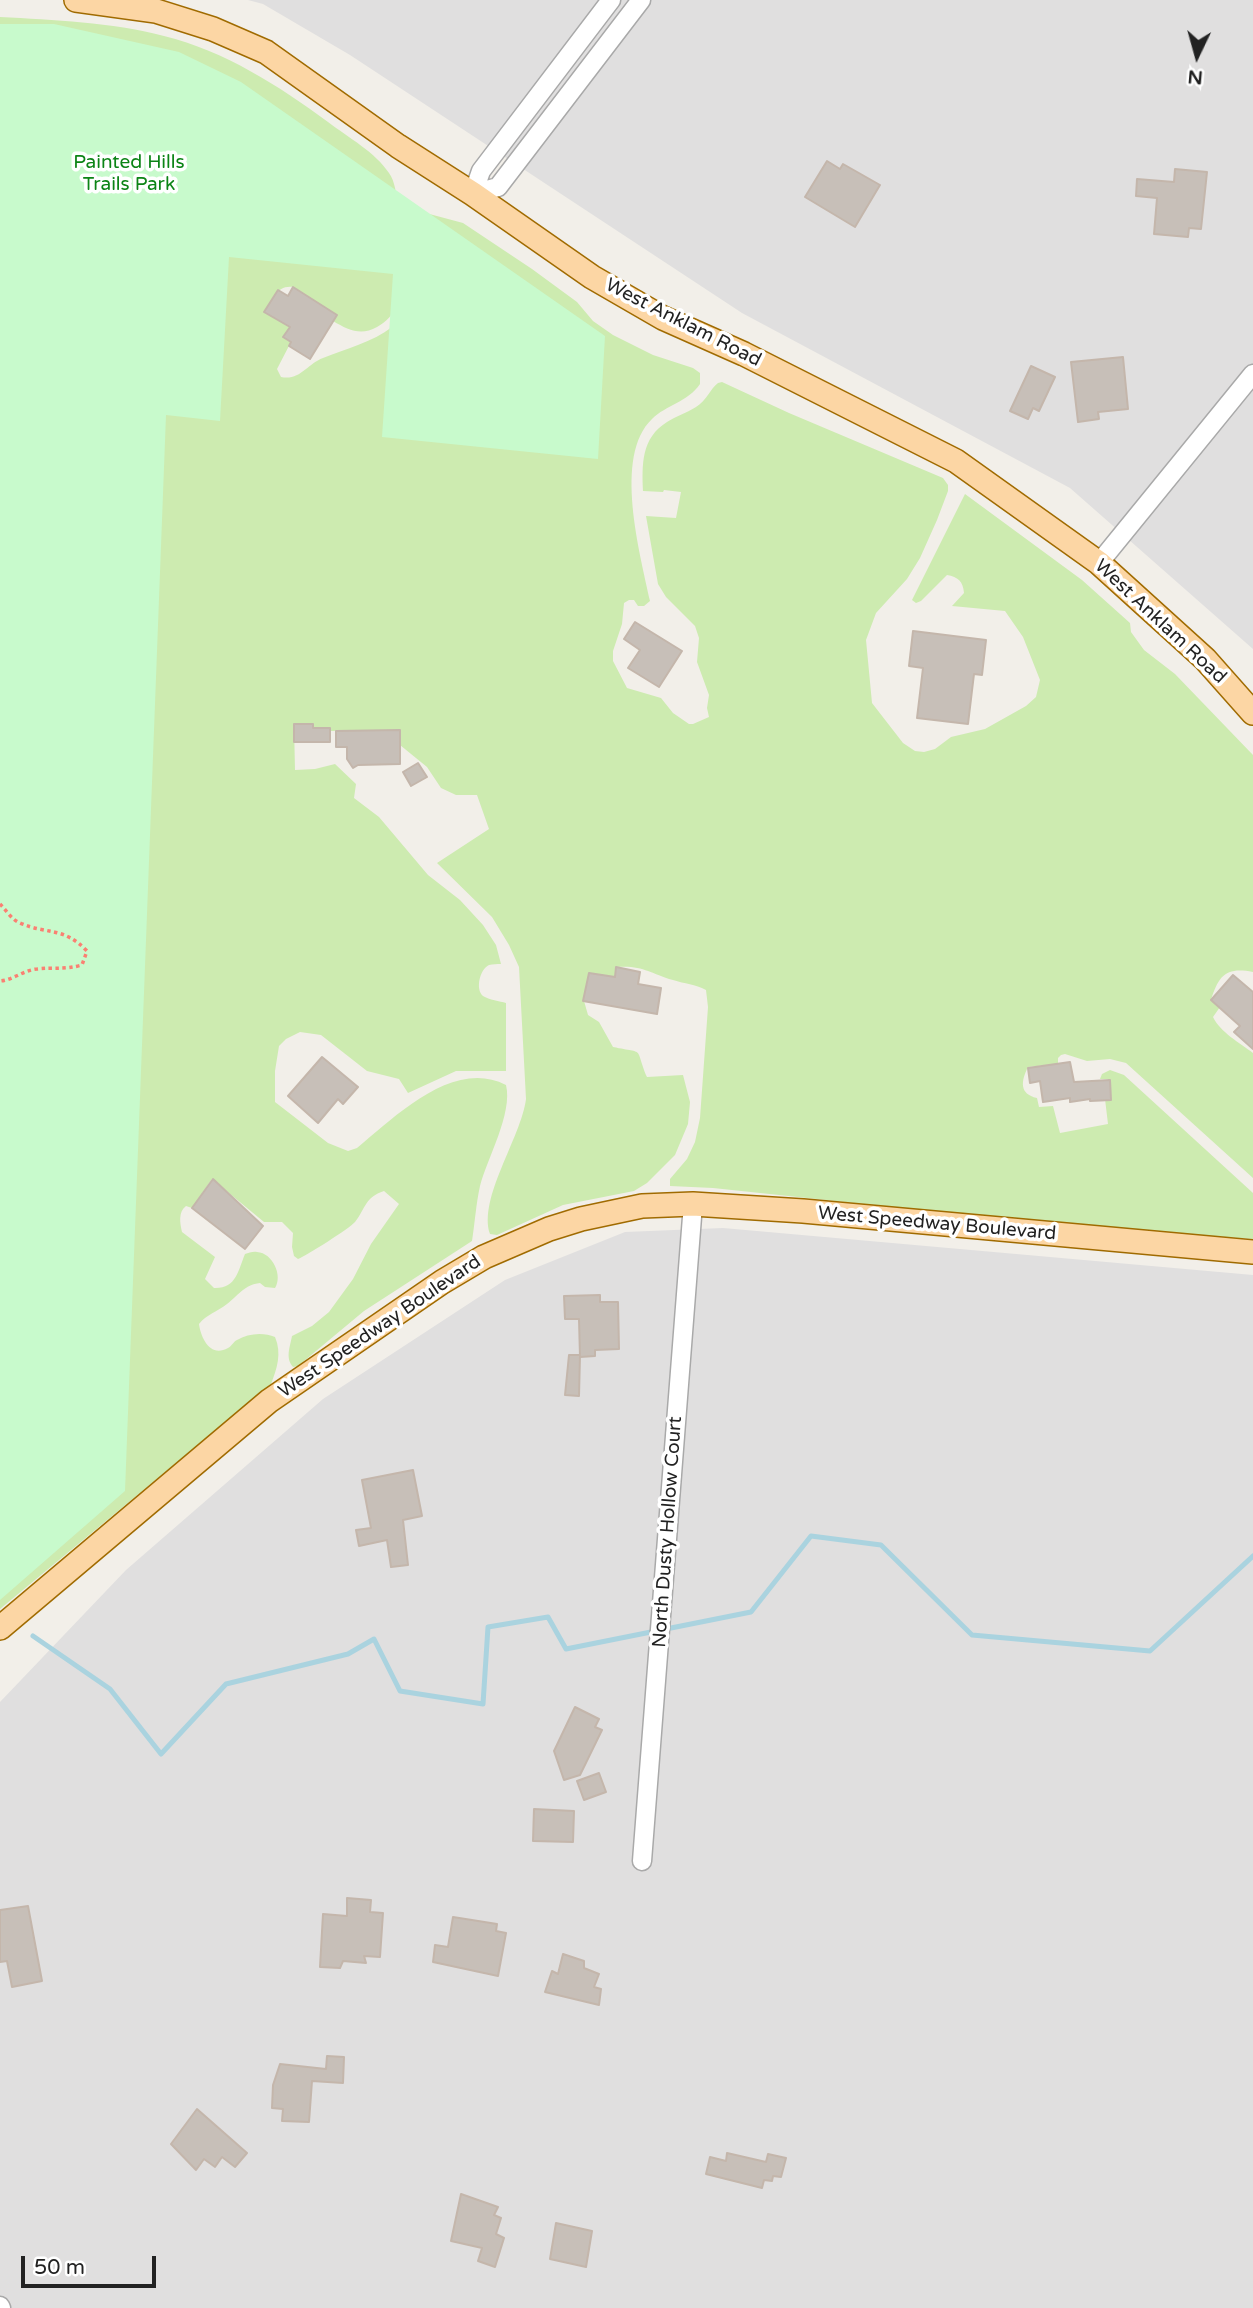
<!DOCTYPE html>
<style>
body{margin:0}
#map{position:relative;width:1253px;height:2308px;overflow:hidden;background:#f2efe9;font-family:"Varela Round",sans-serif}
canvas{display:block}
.north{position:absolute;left:1162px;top:21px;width:70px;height:70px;-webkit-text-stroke:5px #fff;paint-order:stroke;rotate:185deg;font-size:19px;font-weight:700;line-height:28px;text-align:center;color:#222}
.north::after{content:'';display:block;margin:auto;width:24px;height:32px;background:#222;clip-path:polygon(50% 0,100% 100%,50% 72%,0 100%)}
.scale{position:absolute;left:21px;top:2256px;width:135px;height:32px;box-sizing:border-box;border:4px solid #222;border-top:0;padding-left:9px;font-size:21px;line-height:24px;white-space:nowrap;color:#222;-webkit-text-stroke:5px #fff;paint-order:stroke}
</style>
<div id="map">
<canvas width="1253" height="2308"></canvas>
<div class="north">N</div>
<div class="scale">50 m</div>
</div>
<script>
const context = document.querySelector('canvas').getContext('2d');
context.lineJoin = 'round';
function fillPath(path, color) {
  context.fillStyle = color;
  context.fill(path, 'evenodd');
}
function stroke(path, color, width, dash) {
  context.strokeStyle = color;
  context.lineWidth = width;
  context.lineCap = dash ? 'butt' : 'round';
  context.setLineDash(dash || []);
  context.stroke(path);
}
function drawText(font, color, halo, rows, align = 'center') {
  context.font = font + ' "Varela Round",sans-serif';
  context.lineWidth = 7;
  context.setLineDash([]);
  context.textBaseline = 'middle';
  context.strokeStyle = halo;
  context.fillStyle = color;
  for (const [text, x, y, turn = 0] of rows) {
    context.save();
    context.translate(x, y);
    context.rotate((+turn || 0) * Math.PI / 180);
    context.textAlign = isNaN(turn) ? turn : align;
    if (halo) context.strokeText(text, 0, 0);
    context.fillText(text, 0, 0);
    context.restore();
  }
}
const residential = new Path2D(`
 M 248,0 L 1253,0 L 1253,649 L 1070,488 L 742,313 L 350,55 L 263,4 Z
 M 723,1228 L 1253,1275 L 1253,2308 L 0,2308 L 0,1702 L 126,1570 L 323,1399 L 505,1280 L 625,1232 Z`);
const grass = new Path2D(`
 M 0,17 C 54,20 111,22 164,36 C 225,51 279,86 328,122 C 349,138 375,152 389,173 C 395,181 396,194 398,204 C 406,239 416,307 377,327 C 361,336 348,330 333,321 L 337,315 L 293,287 C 277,285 272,299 265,312 L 290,327 L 284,337 L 291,342 L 277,369 L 281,377 C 300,381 307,364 323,358 C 345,349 373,342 392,327 C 422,302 411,241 407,208 L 463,223 L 532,269 L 577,302 L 593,321 L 613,335 L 653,355 L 693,368 L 700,373 L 700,384 C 688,402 666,405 652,419 C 613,456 640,553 650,601 L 644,606 L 638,606 L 634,600 L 629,600 L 624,603 L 622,624 L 613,651 L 613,661 L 627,688 L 661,698 L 673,713 L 689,724 L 693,724 L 709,717 L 707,708 L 709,695 L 697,662 L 699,638 L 695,626 L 666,597 L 658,584 L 646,516 L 676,518 L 681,492 L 664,490 L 663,492 L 643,491 C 642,465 641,438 667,422 C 676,416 687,413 696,407 C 707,400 710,389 718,383 L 722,382 L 789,413 L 943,478 L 948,485 L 948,491 L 937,520 L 920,558 L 907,579 L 876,613 L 866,640 L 872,703 L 903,743 L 915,751 L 924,752 L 935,749 L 951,737 L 985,729 L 1026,706 L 1036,697 L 1040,680 L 1023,637 L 1005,611 L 952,606 L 964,593 C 963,581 958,577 947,575 L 921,601 L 916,603 L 912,600 L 965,494 L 1082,580 L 1130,623 L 1131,632 L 1144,650 L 1175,674 L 1253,755 L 1253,972 C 1226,967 1219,975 1211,1000 L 1220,1007 L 1213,1017 C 1220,1032 1240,1043 1253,1053 L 1253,1178 L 1126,1063 L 1110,1059 L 1087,1061 L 1065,1054 L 1061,1055 L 1058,1058 L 1058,1064 L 1028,1067 C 1021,1081 1019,1094 1037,1098 L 1039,1107 L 1053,1106 L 1060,1133 L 1108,1124 L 1105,1099 L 1111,1098 L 1108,1079 L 1100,1079 L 1102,1074 L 1110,1070 L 1124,1075 L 1253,1193 L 1253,1239 L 1090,1228 L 713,1188 L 670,1186 L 670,1179 L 687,1159 L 695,1142 L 700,1118 L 708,1007 L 706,990 C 695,984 685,984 673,980 C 649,973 643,965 616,967 L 615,977 L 589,973 L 584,1001 L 588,1015 L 599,1022 L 613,1047 C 647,1054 634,1046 647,1077 L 683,1075 L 690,1102 L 688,1124 L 675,1155 L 647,1183 L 634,1191 L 563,1205 L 497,1235 L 490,1234 C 478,1198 521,1138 526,1099 L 519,967 L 509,945 L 492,917 L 437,863 L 489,829 L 477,795 L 456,795 L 441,788 L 427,767 L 400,745 L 400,730 L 330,731 L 330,728 L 313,728 L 312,724 L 294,725 L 295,770 L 315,769 L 335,764 L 356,784 L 354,798 L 379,817 L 428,875 L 460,900 L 483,925 L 496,945 L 501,964 C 497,964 493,964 489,965 C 480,969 475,989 483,996 C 489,1000 500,1001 506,1003 L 506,1071 L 456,1071 L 408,1093 L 399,1079 L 367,1071 L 321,1035 L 300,1032 L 286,1039 L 279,1046 L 275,1071 L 275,1102 L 328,1143 L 348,1151 L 357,1148 C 395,1117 453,1058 506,1085 C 513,1113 487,1159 480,1186 C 476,1204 475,1222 472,1241 L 364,1311 L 298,1366 L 293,1367 C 285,1358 290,1347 292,1336 L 312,1326 L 329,1312 L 353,1279 L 371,1244 L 399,1204 L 384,1191 C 365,1197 366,1208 355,1222 C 350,1228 306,1256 298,1259 L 294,1256 L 292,1247 L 293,1233 L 282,1222 L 264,1222 L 212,1179 L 192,1208 L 186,1206 C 178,1212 180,1223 182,1232 L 215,1257 L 205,1279 L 214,1288 C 236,1289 238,1271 245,1254 C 249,1253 253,1251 257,1252 C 273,1253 283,1276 275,1288 L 265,1287 L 260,1283 C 244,1285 240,1294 227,1304 C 217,1312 207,1314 199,1324 C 201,1338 210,1358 228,1348 C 232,1346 233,1342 237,1340 C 248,1333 264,1332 275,1337 C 282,1353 277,1369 271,1384 L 0,1609 Z`);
const park = new Path2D(`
 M 0,24 L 54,24 L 179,52 L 241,82 L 605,336 L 598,459 L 382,437 L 393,274 L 229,257 L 220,421 L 166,415 L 125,1491 L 0,1600 Z`);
const stream = new Path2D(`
 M 33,1636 L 110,1689 L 161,1754 L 226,1684 L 348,1654 L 374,1639 L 400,1691 L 483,1704 L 488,1627 L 548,1617 L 566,1649 L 751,1612 L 811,1536 L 881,1545 L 972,1635 L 1150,1651 L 1253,1556`);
const building = new Path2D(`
 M 827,161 L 840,169 L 843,164 L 880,185 L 855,227 L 805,197 Z
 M 1175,169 L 1207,172 L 1201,229 L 1189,228 L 1188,237 L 1154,234 L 1157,198 L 1136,196 L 1137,179 L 1174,182 Z
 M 293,287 L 337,315 L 310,359 L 289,346 L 291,342 L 283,337 L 290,327 L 264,312 L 278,290 L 288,296 Z
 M 1123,357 L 1128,409 L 1098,412 L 1099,419 L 1078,422 L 1071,362 Z
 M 1031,366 L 1055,377 L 1039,411 L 1033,408 L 1028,419 L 1010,411 Z
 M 635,622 L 682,651 L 659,687 L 628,668 L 640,650 L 624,639 Z
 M 913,631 L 986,640 L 982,675 L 974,674 L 968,724 L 917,718 L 923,668 L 909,666 Z
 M 294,724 L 313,724 L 313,728 L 330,728 L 330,742 L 294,742 Z
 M 400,730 L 400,764 L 358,765 L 353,768 L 347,759 L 347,747 L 336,747 L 336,731 Z
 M 418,763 L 427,777 L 411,786 L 403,772 Z
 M 616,967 L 640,972 L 638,984 L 661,988 L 657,1014 L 583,1001 L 589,973 L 615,977 Z
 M 1233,975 L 1253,992 L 1253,1049 L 1234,1032 L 1240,1026 L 1211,1000 Z
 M 322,1057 L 358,1087 L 343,1104 L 338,1099 L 318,1123 L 288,1096 Z
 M 1070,1062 L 1074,1082 L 1110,1080 L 1111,1100 L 1090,1101 L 1090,1099 L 1070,1102 L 1070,1098 L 1043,1102 L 1040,1081 L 1030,1083 L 1028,1068 Z
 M 213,1179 L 263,1226 L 245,1249 L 192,1208 Z
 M 600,1295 L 600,1302 L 618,1302 L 619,1349 L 595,1350 L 595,1356 L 580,1357 L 579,1319 L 565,1319 L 564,1296 Z
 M 569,1355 L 580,1355 L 579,1396 L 565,1395 Z
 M 413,1470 L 422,1516 L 403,1520 L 408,1565 L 391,1567 L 387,1540 L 359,1546 L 356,1530 L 371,1528 L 362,1480 Z
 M 575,1707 L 599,1719 L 595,1727 L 602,1730 L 580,1775 L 564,1780 L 554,1751 Z
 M 599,1773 L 606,1792 L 584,1800 L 577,1781 Z
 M 534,1809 L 574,1811 L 573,1842 L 533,1841 Z
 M 347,1898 L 371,1900 L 370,1912 L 383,1913 L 380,1957 L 364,1956 L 366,1963 L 343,1961 L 340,1968 L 320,1967 L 323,1914 L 347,1916 Z
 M 28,1906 L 42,1981 L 12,1987 L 7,1961 L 0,1962 L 0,1910 Z
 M 453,1917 L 497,1924 L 496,1931 L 506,1933 L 498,1976 L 433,1962 L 435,1945 L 448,1947 Z
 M 563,1954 L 584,1961 L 584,1968 L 599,1974 L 594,1987 L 601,1989 L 599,2005 L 545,1992 L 552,1971 L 558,1974 Z
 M 327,2056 L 344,2057 L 343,2083 L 312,2081 L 309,2122 L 282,2121 L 283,2109 L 272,2108 L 273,2085 L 280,2064 L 326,2069 Z
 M 197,2109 L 247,2153 L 235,2167 L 222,2157 L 215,2167 L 204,2159 L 196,2170 L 171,2144 Z
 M 727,2153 L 766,2162 L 768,2154 L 786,2158 L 781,2177 L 773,2176 L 772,2181 L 764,2180 L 762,2188 L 706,2174 L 710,2157 L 726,2161 Z
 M 461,2194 L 498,2207 L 494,2215 L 501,2218 L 496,2234 L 504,2238 L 495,2267 L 478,2261 L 482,2248 L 451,2241 Z
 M 556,2223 L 592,2231 L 586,2267 L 550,2259 Z`);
const path = new Path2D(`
 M 0,904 C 6,910 12,920 20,923 C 47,935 63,926 87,951 L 82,965 C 64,970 54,967 37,969 C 24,970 13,980 0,981`);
const minor = new Path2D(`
 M 473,194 L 498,187 L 641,0
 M 473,194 L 481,171 L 611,0
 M 1099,563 L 1253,374
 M 642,1861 L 693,1204
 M 0,2306 L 1,2308`);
const major = new Path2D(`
 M 76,0 L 156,11 L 213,29 L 266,52 L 398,146 L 473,194 L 592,277 L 663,318 L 744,354 L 956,461 L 1099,563 L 1205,659 L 1253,713
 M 0,1628 L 269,1401 L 442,1282 L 484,1257 L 549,1229 L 581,1219 L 642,1206 L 693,1204 L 803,1211 L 1253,1252`);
const parkNames = [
 ["Painted Hills",129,163],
 ["Trails Park",129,185]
];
const streetNames = [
 ["West Anklam Road",683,323,27],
 ["West Anklam Road",1160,622,43],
 ["West Speedway Boulevard",937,1224,5],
 ["West Speedway Boulevard",380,1327,-34],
 ["North Dusty Hollow Court",668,1532,-86]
];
fillPath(residential, '#e0dfdf');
fillPath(grass, '#cdebb0');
fillPath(park, '#c8facc');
stroke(stream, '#aad3df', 5);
fillPath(building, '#c7bfb8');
stroke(building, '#c4b6ab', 2);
stroke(minor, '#a9a9a9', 21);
stroke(major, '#a06b00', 26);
stroke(path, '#fa8072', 3.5, [3.5, 3.5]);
stroke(minor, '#fff', 18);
stroke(major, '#fcd6a4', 23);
drawText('19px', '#0c8416', '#fff', parkNames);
drawText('19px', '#222', '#fff', streetNames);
</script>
